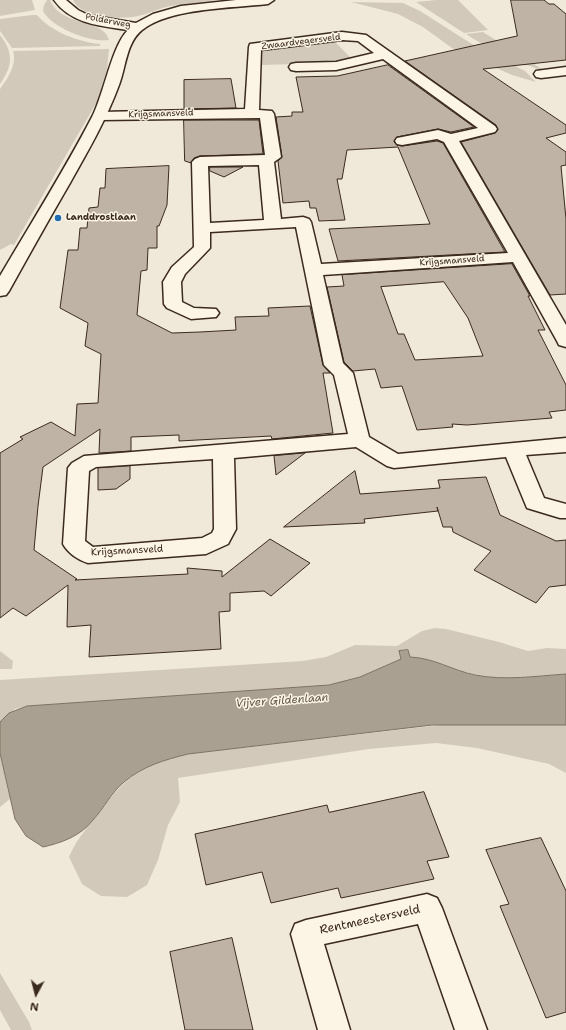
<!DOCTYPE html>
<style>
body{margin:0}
#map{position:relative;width:566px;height:1030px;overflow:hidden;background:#f0e9d9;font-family:"Shantell Sans",sans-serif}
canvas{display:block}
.north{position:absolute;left:16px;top:974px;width:40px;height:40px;-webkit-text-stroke:3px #fcf5e5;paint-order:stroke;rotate:187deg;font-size:11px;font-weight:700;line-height:16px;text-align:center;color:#3b2a1e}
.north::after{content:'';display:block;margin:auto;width:14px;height:18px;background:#3b2a1e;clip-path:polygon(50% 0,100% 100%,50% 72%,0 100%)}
</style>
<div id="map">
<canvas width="566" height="1030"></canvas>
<div class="north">N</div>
</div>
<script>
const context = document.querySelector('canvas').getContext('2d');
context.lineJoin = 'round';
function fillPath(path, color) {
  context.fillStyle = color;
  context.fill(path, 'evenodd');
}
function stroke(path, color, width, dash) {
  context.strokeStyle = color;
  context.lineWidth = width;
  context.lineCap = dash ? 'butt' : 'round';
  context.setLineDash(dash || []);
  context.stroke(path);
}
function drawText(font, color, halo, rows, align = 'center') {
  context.font = font + ' "Shantell Sans",sans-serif';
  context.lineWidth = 3;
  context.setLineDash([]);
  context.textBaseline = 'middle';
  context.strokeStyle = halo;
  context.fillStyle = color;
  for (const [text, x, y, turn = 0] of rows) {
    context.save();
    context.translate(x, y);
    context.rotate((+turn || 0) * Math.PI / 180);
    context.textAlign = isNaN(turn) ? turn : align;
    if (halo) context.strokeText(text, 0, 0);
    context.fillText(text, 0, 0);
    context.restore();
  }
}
const green = new Path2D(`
 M 0,0 L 32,0 L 35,10 L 0,16 Z
 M 47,0 L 50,0 C 60,27 104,18 109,40 C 91,43 52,28 43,11 L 44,5 Z
 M 73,0 L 217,0 C 201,2 186,4 170,6 C 159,8 149,14 138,16 C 120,20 81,18 73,0 Z
 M 437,0 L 458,0 L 488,30 L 464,33 L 416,2 Z
 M 351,2 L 403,3 L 420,11 L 475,46 L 525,71 L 536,82 L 512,75 L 452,48 L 423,27 L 398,14 Z
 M 32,15 L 37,15 C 51,32 79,42 100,44 L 100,46 L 12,48 L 0,31 L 0,19 Z
 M 483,32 L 542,69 L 549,71 C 531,70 482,45 466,34 Z
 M 0,35 C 14,53 13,66 0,84 Z
 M 334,41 L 351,58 L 329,63 L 262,65 L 261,51 L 266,49 Z
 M 109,49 L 107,69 L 98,100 L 14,245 L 11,244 L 0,250 L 0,89 C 8,78 17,65 13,51 Z
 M 435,628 L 446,629 L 499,642 L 528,651 L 547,648 L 566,649 L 566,674 C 538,676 508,682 481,676 C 456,671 435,658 410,657 L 408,650 L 400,652 L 401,659 L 360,677 L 329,685 L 27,706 L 15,709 L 0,722 L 0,680 L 303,661 L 326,657 L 355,645 L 397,646 L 422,631 Z
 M 0,651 L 13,661 L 12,669 L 0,669 Z
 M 449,724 L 566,725 L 566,773 L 549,764 L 477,748 L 436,743 L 369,749 L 178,778 L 180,802 L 168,825 L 158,860 L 147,885 L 127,897 L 101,896 L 82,884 L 69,857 C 78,837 85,831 97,815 C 128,775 138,766 188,754 Z
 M 0,753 L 10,799 L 0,807 Z
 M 0,973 L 29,1022 L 32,1030 L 11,1030 L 0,1010 Z`);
const water = new Path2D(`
 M 408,650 L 410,657 C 434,658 452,670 475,675 C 505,681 536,676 566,674 L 566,725 L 432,725 L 188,754 C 164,760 143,766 124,782 C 111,793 104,808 93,820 C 81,836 61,843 43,847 L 26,836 L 15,819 L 0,753 L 0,722 L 9,713 L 27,706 L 329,685 L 360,677 L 401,659 L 399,651 Z`);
const building = new Path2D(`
 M 511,0 L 544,0 L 549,4 L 554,4 L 566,14 L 566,60 L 483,69 L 566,125 L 566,133 L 546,138 L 566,152 L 566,165 L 561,166 L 566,219 L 566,294 L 550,295 L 461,142 L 495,133 L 498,130 L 496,125 L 405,61 L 517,36 Z
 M 388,65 L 474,127 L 451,132 L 438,129 L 397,137 L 394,142 L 397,145 L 402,146 L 437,141 L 443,143 L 505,252 L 338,261 L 329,229 L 430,224 L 398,147 L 347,150 L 342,179 L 337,179 L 345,220 L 319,221 L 316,208 L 310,208 L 309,201 L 283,203 L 278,161 L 282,157 L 276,117 L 292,116 L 292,112 L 303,112 L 296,77 L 337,76 Z
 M 231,79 L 236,108 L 184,109 L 184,80 Z
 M 184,120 L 259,120 L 263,154 L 200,156 L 194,158 L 191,163 L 185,161 Z
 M 169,166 L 167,205 L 159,226 L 157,226 L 157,248 L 148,248 L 147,270 L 141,271 L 137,315 L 172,333 L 200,332 L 236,330 L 235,317 L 269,316 L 268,308 L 310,306 L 323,365 L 330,373 L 323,373 L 333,433 L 272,439 L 271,436 L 179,441 L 179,435 L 131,437 L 131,451 L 99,453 L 100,429 L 43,467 L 38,506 L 34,550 L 77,579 L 75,580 L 188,574 L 187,568 L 222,571 L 222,577 L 270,539 L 310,563 L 271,596 L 264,591 L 230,593 L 230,611 L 219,612 L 221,649 L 89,657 L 91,625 L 67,627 L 68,585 L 26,616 L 13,608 L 0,618 L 0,453 L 23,439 L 20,437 L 51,422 L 75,436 L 77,404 L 98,403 L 101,354 L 85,346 L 88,323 L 60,308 L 68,250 L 78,250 L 80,228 L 87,228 L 89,208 L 98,207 L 100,188 L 105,188 L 106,169 Z
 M 210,167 L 243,167 L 224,177 L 210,171 Z
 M 512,264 L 530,296 L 528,296 L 545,330 L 538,330 L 566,385 L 566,410 L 549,412 L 552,418 L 467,425 L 452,424 L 453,427 L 417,430 L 402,386 L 381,388 L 375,369 L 353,371 L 344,362 L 327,287 L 344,286 L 342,275 ZM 444,282 L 468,318 L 483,356 L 415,360 L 404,334 L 398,334 L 381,287 Z
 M 305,453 L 276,475 L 274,456 Z
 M 130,466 L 130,479 L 116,489 L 98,490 L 98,468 Z
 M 355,471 L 360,494 L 440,488 L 438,480 L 486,477 L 500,515 L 556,541 L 566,540 L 566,585 L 549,587 L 536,603 L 474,570 L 491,551 L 453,532 L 452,527 L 443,527 L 437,507 L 438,511 L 364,519 L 365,523 L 284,527 Z
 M 424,792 L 449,857 L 427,861 L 434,879 L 341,898 L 338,888 L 271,903 L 262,872 L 206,885 L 195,834 L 327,805 L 329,812 Z
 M 541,838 L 566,891 L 566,1012 L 546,1018 L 500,906 L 509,904 L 486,850 Z
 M 232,938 L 253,1030 L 185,1030 L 170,952 Z`);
const minor = new Path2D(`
 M 342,32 L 366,35 L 495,126 L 497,129 L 495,132 L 459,141 L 566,325 L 566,347 L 559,345 L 557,341 L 513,262 L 323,275 L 343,363 L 353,373 L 369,437 L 398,454 L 566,438 L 566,452 L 526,455 L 544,498 L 566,504 L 566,518 L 560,518 L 527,508 L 506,457 L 394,468 L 387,466 L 356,447 L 234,458 L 236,529 L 228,544 L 206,554 L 88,563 C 78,560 68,553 63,544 L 68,468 L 72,463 L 84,456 L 348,434 L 334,375 L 324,365 L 296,227 L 210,232 L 210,248 L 185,274 L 181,282 L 182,302 L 194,308 L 216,309 L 219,313 L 216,317 L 191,319 L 167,308 L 164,304 L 163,282 L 172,267 L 194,247 L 192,162 L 195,159 L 200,157 L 265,155 L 260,118 L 100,120 L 95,119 L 93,116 L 95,113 L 100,112 L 245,109 L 249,47 L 250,44 ZM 342,40 L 358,41 L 374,53 L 336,62 L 296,63 L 291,64 L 289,67 L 291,70 L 296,71 L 336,70 L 383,59 L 478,128 L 451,134 L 438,130 L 397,138 L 395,141 L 397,144 L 402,145 L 437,139 L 444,142 L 508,253 L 321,264 L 311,222 L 309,219 L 303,217 L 281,219 L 274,162 L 281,157 L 274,114 L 272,111 L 259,110 L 261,50 ZM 259,165 L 264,220 L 210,223 L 208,166 ZM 213,459 L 214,529 L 212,533 L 202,538 L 93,547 L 85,541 L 89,471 L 96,467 Z
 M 566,67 L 566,75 L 541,78 L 536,77 L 534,74 L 536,71 Z
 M 427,894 L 437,898 L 442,908 L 487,1030 L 455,1030 L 418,924 L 324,944 L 350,1030 L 318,1030 L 291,934 L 295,924 L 306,920 Z`);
const tertiary = new Path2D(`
 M 54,0 L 66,0 L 78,10 L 88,15 L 136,23 L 153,14 L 181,6 L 236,0 L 274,0 L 268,4 C 233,8 169,8 142,30 C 126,43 126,67 119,85 C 106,120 88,151 70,183 C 49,219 29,255 9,291 L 6,295 L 0,296 L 0,276 C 31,223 64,171 92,117 C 104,94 112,45 128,30 C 101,26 71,24 54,0 Z`);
const markers = [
 [58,218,4,"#1f6fb2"]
];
const farStreetnames = [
 ["Polderweg",108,21,11],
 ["Zwaardvegersveld",301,42,-7],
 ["Krijgsmansveld",161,114,-2],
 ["Krijgsmansveld",452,261,-4]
];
const farPoinames = [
 ["Landdrostlaan",66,218]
];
const streetNames = [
 ["Krijgsmansveld",127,551,-3]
];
const waterNames = [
 ["Vijver Gildenlaan",282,701,-4]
];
const nearStreetnames = [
 ["Rentmeestersveld",370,920,-12]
];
fillPath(green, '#d2c9ba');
fillPath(water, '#aaa091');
stroke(water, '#7e7163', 1);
fillPath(building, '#beb3a4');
stroke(building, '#3b2a1e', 1);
stroke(minor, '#3b2a1e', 3);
stroke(tertiary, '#3b2a1e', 3);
fillPath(minor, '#fcf5e5');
fillPath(tertiary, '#fcf5e5');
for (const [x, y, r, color] of markers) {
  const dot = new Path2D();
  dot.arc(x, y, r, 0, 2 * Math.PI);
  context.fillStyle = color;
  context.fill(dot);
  stroke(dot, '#fcf5e5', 1.5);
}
drawText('9px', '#3b2a1e', '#fcf5e5', farStreetnames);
drawText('bold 9px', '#3b2a1e', '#fcf5e5', farPoinames, 'left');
drawText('10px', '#3b2a1e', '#fcf5e5', streetNames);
drawText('italic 11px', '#625346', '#fcf5e5', waterNames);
drawText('12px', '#3b2a1e', '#fcf5e5', nearStreetnames);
</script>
